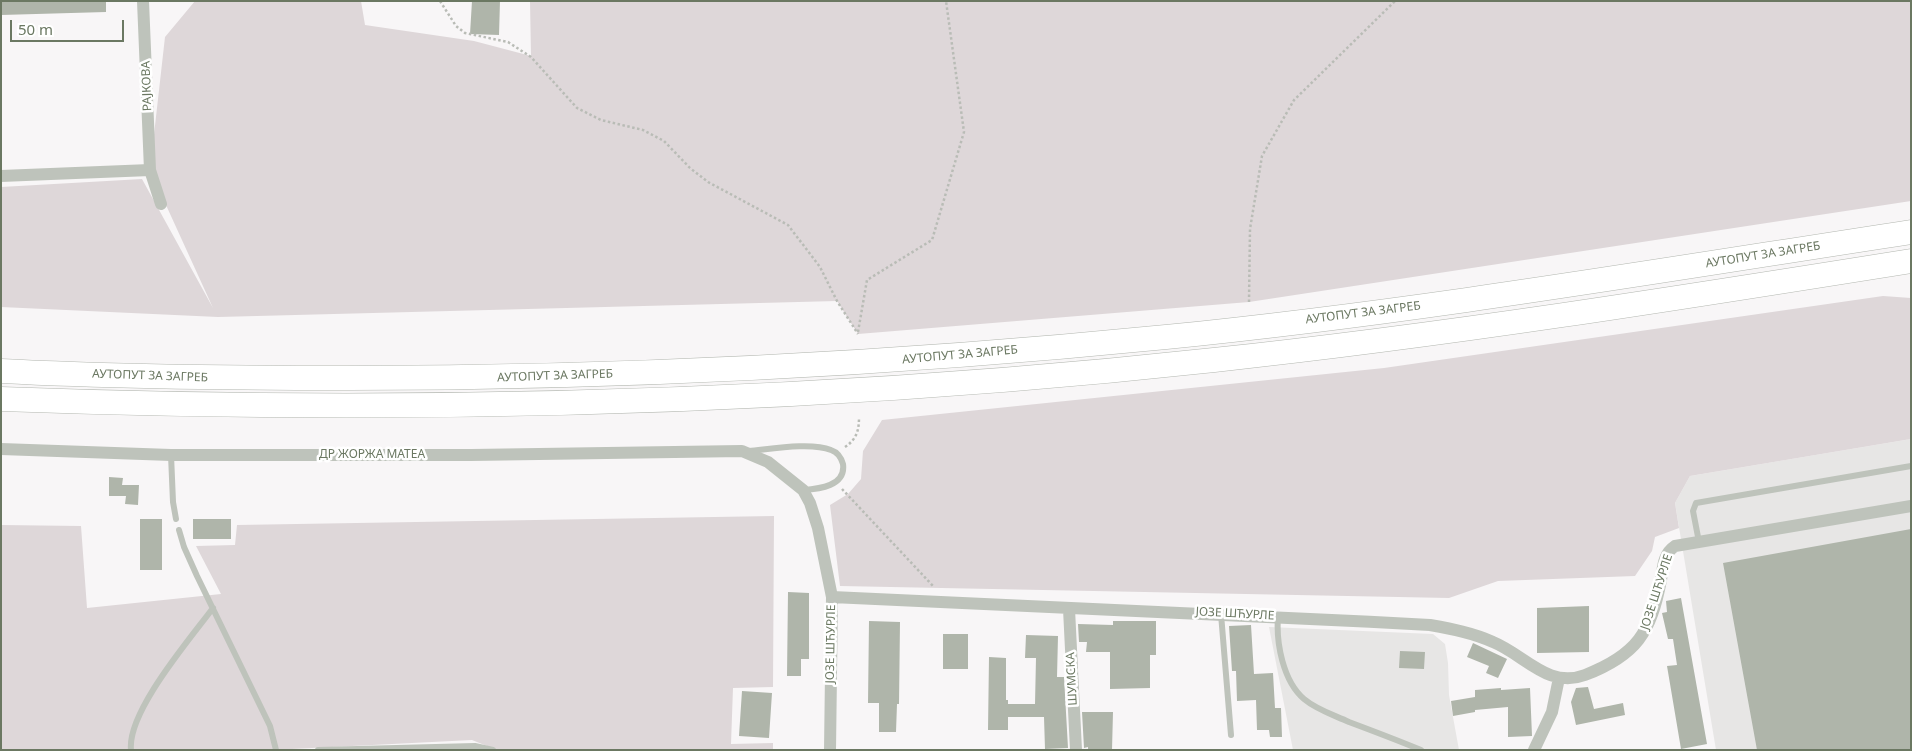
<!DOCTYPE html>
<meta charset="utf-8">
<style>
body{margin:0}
#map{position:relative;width:1912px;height:751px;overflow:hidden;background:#f8f6f7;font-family:"Noto Sans",sans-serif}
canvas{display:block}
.frame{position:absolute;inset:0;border:2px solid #6b7862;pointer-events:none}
.scale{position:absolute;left:10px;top:20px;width:114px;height:22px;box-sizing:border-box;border:2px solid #6b7862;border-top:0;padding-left:6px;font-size:15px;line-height:18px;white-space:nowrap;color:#6b7862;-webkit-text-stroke:4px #fff;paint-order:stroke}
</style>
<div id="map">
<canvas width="1912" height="751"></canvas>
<div class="frame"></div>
<div class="scale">50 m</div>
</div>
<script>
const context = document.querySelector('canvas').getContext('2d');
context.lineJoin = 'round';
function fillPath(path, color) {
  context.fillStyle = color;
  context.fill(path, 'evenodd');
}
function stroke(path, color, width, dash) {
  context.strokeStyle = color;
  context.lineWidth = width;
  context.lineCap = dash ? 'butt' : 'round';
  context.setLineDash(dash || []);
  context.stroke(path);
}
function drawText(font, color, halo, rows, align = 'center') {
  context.font = font + ' "Noto Sans",sans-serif';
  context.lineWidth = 5;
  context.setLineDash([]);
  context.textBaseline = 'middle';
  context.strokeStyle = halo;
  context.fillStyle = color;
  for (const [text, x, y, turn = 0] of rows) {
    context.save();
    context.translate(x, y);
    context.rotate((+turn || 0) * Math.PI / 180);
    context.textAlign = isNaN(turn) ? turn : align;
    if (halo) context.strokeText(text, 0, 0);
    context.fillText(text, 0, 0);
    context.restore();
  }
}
const built = new Path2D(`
 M 1911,439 L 1911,750 L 1716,750 L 1675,503 L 1690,476 Z
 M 1269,627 L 1433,634 L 1445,644 L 1448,663 L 1449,695 L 1459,750 L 1293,750 Z`);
const green = new Path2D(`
 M 195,1 L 361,1 L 365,25 L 474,41 L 531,56 L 530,1 L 1911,1 L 1911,201 L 1249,302 L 858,334 L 837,301 L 218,317 L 1,307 L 1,187 L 142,179 L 213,308 L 150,170 L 165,37 Z
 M 1883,296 L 1911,298 L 1911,439 L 1690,476 L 1675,503 L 1679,528 L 1655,537 L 1652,551 L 1635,576 L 1498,581 L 1449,598 L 840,586 L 830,505 L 848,494 L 861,479 L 863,451 L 882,420 L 1384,368 Z
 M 774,516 L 773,687 L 733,688 L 731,744 L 773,743 L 773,750 L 497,750 L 472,740 L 272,750 L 1,750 L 1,525 L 81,526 L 87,608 L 221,594 L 196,546 L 235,545 L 237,525 Z`);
const building = new Path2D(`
 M 1,1 L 106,1 L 106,12 L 1,15 Z
 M 472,1 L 500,1 L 499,35 L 470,34 Z
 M 109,477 L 123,478 L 122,485 L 139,485 L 138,505 L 125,504 L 126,496 L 109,496 Z
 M 140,519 L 162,519 L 162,570 L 140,570 Z
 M 193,519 L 231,519 L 231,539 L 193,539 Z
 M 1911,529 L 1911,750 L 1757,750 L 1723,563 Z
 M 788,592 L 809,593 L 809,659 L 801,659 L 801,676 L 787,676 Z
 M 1681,598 L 1707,744 L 1681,749 L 1667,666 L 1677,665 L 1673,639 L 1668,639 L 1662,613 L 1667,612 L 1666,601 Z
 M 1589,606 L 1589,652 L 1537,653 L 1537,608 Z
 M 869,621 L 900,622 L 899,704 L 897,704 L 896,732 L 879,732 L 879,703 L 868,703 Z
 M 1113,621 L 1156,621 L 1156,655 L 1150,655 L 1150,688 L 1110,689 L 1110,652 L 1086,652 L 1087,642 L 1079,642 L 1078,624 L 1113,625 Z
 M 1251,625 L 1254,674 L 1273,673 L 1275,708 L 1281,708 L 1282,737 L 1270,737 L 1269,730 L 1257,730 L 1256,700 L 1237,701 L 1236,671 L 1232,671 L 1229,626 Z
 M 943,634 L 968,634 L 968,669 L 943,669 Z
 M 1026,635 L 1058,636 L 1057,677 L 1064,677 L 1068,748 L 1045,749 L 1044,717 L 1008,717 L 1008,730 L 988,730 L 989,657 L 1006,658 L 1006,700 L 1008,700 L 1008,704 L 1035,704 L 1036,658 L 1025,658 Z
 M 1473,643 L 1507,659 L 1498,678 L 1486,673 L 1489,666 L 1467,657 Z
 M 1400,651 L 1425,652 L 1424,669 L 1399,668 Z
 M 1588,687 L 1594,709 L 1623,703 L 1625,715 L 1576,725 L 1571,702 L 1576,688 Z
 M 1501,688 L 1501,690 L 1530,688 L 1532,736 L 1508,737 L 1508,707 L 1475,710 L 1475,712 L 1453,716 L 1451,701 L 1475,697 L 1475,690 Z
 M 742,691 L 772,693 L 769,738 L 739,736 Z
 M 1082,712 L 1113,712 L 1112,750 L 1088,750 L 1088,747 L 1084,748 Z`);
const path = new Path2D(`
 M 440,1 L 456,26 L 465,33 L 508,42 L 531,57 L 577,108 L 601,120 L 643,130 L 664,141 L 690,168 L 708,182 L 788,225 L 820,267 L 837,301 L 858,334
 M 1249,302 L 1250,229 L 1262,156 L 1294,100 L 1395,1
 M 858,332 L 867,280 L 932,240 L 964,132 L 946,1
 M 845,447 C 857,439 859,430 859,417
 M 842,489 L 934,587`);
const lane = new Path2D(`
 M 749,451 C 771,449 811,442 831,450 C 837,452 841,457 843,464 C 846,486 819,489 803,490
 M 171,455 L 173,502 L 176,519
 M 179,530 L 184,547 L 197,576 L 270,726 L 276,750
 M 1699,542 L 1693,511 L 1696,503 L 1911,466
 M 1221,614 L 1231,735
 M 1278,617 C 1276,643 1283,681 1304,699 C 1317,710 1334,715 1349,722 C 1373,731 1397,740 1421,750
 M 131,750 C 127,712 190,639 213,608
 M 318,750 L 475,746 L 493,750`);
const street = new Path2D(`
 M 143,1 L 150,170 L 161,204
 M 1,176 L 150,170
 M 1,449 L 171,455 L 471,455 L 742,451 L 768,462 L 803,490 L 810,503 L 818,528 L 832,597 L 830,750
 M 832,597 C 1032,605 1231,614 1430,625 C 1452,629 1473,633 1493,642 C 1525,655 1548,689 1585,675 C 1637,655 1651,632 1661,580 C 1663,567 1663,554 1675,546 L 1911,506
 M 1069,609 L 1076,750
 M 1534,750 L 1552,712 L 1559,678`);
const highway = new Path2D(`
 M 1,371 C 117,377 233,378 348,378 C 622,378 894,364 1166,337 C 1416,312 1663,270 1911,232
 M 1,399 C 406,414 811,404 1214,360 C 1447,335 1679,298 1911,261`);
const streetNames = [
 ["РАЈКОВА",147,86,-92],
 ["АУТОПУТ ЗА ЗАГРЕБ",1763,255,-9],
 ["АУТОПУТ ЗА ЗАГРЕБ",1363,313,-7],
 ["АУТОПУТ ЗА ЗАГРЕБ",960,355,-5],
 ["АУТОПУТ ЗА ЗАГРЕБ",150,376,2],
 ["АУТОПУТ ЗА ЗАГРЕБ",555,376,-2],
 ["ДР ЖОРЖА МАТЕА",372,455],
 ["ЈОЗЕ ШЋУРЛЕ",1657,592,-72],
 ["ЈОЗЕ ШЋУРЛЕ",1235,614,3],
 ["ЈОЗЕ ШЋУРЛЕ",831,644,-89],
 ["ШУМСКА",1072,679,-93]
];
fillPath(built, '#e7e6e5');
fillPath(green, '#ded7d9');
fillPath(building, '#afb5aa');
stroke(highway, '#b3b7b0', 25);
stroke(path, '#b9bcb6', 2.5, [2.5, 2.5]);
stroke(lane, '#bec3bb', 6);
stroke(street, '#bec3bb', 12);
stroke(highway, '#fff', 24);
drawText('12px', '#6b7862', '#fff', streetNames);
</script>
